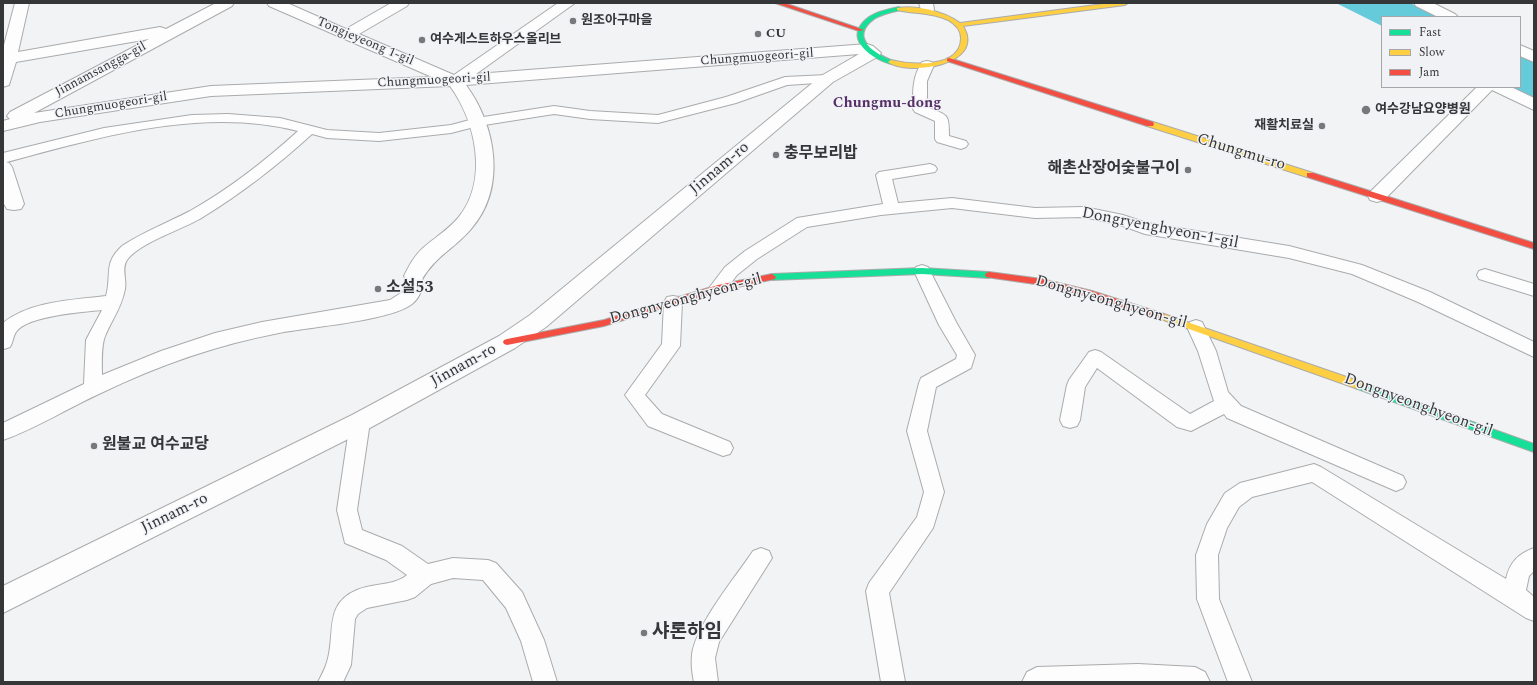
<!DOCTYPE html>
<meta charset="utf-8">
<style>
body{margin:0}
#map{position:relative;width:1537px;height:685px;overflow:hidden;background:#f2f3f5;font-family:Spectral,serif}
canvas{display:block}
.frame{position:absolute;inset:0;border:4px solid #353637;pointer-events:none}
.legend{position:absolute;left:1381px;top:16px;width:140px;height:72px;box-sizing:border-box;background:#f1f2f6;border:1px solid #a6a7aa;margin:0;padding:5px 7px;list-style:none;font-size:12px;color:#353637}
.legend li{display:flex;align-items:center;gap:8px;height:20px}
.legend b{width:20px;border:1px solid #a6a7aa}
</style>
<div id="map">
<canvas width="1537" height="685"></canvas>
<div class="frame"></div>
<ul class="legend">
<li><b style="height:5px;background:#16e098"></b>Fast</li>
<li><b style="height:5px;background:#ffcf43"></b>Slow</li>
<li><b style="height:5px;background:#f24e42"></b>Jam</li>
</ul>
</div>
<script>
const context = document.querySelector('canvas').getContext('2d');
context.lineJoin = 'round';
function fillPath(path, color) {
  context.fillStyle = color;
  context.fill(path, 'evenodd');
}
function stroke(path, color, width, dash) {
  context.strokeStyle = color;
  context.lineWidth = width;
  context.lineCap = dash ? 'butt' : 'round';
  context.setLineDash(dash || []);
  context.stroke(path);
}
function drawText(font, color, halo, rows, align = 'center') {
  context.font = font + ' Spectral,"Noto Sans KR",serif';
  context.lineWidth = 3;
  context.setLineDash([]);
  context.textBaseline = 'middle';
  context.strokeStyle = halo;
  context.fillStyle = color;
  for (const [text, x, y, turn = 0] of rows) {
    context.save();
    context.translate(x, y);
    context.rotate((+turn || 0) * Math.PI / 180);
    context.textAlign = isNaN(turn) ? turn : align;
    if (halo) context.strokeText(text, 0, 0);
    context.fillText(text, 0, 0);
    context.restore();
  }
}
const water = new Path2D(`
 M 1336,3 L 1410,3 L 1439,17 L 1382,17 L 1382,26 Z
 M 1520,56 L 1534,62 L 1534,100 L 1507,87 L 1520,87 Z`);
const lane = new Path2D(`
 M 927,61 L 932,62 L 934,65 L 927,81 L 927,107 C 948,116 949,113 949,136 L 966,141 L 968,144 L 966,147 L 961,149 L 937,142 L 935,139 L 935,121 L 915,112 L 913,109 C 913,92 912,77 922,62 Z
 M 827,75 L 832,76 L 834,79 L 832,82 L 787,85 L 736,103 L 658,123 L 590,119 L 554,114 L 478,126 L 451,133 L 379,141 L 327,138 L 312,134 C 278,165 242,193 203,217 C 184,229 140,242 127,260 C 121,268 127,280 125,289 C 121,310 110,322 104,339 C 101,351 102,364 102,375 L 161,351 L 215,333 L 262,322 L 390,300 L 404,291 L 406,276 L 408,272 L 414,270 L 420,272 C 426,282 421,297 412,304 C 390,321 309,327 279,333 C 216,345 159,365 101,393 C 70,407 35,429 3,440 L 3,423 L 84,384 L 86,340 L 102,310 C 83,312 26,316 16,332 C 13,336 13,343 10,347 L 4,349 L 3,323 C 30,301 73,300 106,296 C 112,275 103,263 122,246 C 143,232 167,223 190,211 C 229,189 265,161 298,131 C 202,106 96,138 3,163 L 3,153 L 104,128 L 192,115 L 228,114 L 280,118 L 327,130 L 379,133 L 451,125 L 477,118 L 554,106 L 590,111 L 658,115 L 726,97 L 785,77 Z
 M 930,164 L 935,166 L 937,169 L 935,172 L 892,179 L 898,203 L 952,198 L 1035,208 L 1084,207 L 1123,215 L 1147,223 L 1289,246 L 1362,265 L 1430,292 L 1534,342 L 1534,357 L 1418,302 L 1352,274 L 1289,258 L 1145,234 L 1120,225 L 1084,217 L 1035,218 L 952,208 L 881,215 L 807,227 L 757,259 L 737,275 L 724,292 L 718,294 L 712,292 L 709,288 L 725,267 L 745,251 L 797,218 L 883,204 L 876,175 L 879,172 Z
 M 922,265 L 928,267 L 956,322 L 975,355 L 971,368 L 936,387 L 927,431 L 944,492 L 933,528 L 889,593 L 905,682 L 881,682 L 866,591 L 869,583 L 917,517 L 924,492 L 907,431 L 919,383 L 921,378 L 956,359 L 957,355 L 939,325 L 914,271 L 916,267 Z
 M 1485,269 L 1534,284 L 1534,296 L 1479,279 L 1477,275 L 1479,271 Z
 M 673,296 L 679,297 L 682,302 L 680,346 L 645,395 L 662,414 L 730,442 L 733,448 L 730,454 L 723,456 L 648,426 L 625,395 L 662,344 L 664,302 L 667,297 Z
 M 1196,320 L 1202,322 L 1216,351 L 1228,392 L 1241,406 L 1403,476 L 1406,482 L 1403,488 L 1396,491 L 1389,488 L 1227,418 L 1224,414 L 1191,431 L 1177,427 L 1097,368 L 1085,387 L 1080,420 L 1077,426 L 1070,428 L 1063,426 L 1060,420 L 1067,385 L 1069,380 L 1089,352 L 1095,350 L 1101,352 L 1190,414 L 1214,401 L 1198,351 L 1187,327 L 1190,322 Z
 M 360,414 L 367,416 L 370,422 L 357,510 L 362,530 L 402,546 L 428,564 L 453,558 L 488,560 L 496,563 L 522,592 L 544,640 L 557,682 L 533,682 L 521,641 L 506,608 L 483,580 L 453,578 L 431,584 L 415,597 L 407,600 L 367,608 L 358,614 L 355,619 L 351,665 L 343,682 L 318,682 C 321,676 325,669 327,662 C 336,634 323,604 357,590 C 373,583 394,586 407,575 L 386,560 L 345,543 L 337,510 L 350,422 L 353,416 Z
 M 1314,464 L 1321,467 L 1506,579 C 1510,562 1518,554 1534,548 L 1534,571 L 1529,576 L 1526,590 L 1534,597 L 1534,621 L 1526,618 L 1312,482 L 1252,497 L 1239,507 L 1227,528 L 1218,555 L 1219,599 L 1252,682 L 1228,682 L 1197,599 L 1196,555 L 1207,524 L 1225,493 L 1240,483 Z
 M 761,548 L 769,551 L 772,558 L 719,642 L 715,658 L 718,682 L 694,682 C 692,673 691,664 692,654 C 697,623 735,578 753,551 Z`);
const street = new Path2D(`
 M 15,3 L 29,3 L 18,52 L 160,27 L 166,29 L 216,3 L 234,3 L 232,6 L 34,113 L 211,86 L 432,77 L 269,6 L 267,3 L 287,3 L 346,29 L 391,3 L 409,3 L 407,6 L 359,34 L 454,75 L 558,3 L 575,3 L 476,74 L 867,44 L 873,46 L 881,53 L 879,56 L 833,82 L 546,327 L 515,348 L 368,429 L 3,613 L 3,586 L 352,415 L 499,336 L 530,315 L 821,76 L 859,54 L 466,85 C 496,126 507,188 471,229 C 453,250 436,255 421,281 L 414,283 L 407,281 L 404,276 C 409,266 414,256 423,248 C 434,238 448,230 458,218 C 489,181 476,122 450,86 L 211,96 L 40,122 L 3,131 L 3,121 L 10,119 L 7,116 L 10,112 L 149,39 L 16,62 L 9,85 L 3,87 L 3,49 Z
 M 919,3 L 933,3 L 934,10 L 932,13 L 922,13 Z
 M 1414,3 L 1433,3 L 1455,14 L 1458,17 L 1438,17 L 1416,6 Z
 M 1520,45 L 1534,51 L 1534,62 L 1520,56 Z
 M 1477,87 L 1511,87 L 1534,98 L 1534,110 L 1492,90 L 1384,200 L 1377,202 L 1370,200 L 1368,196 L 1370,192 Z
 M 3,161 L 9,163 L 12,167 L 24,204 L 21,209 L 14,210 L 7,209 L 4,204 Z
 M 1138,664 L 1195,667 L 1205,672 L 1210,682 L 1022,682 L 1027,672 L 1037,667 Z`);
const fast = new Path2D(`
 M 899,7 L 902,9 L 901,10 C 892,12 882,14 874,19 C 848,38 876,54 893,61 L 894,62 L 891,64 C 869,58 842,37 869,17 C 878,11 889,9 899,7 Z
 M 922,268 L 989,272 L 993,275 L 989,278 L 922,274 L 772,280 L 768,277 L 772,274 Z
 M 1358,381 L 1534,444 L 1534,452 L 1355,388 L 1353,385 L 1355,382 Z`);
const slow = new Path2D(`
 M 1111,3 L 1128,3 L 1125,5 L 963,26 C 987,66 907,76 888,62 L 891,60 C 911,65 961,69 961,38 C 961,30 955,24 948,20 C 931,12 914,14 897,10 L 897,8 C 917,5 944,11 960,23 Z
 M 1147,122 L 1153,122 L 1313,173 L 1314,175 L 1310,177 L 1307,177 L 1147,126 Z
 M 1161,313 L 1361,382 L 1363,385 L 1361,388 L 1358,389 L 1158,318 L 1157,316 Z`);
const jam = new Path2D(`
 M 775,3 L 784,3 L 864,30 L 859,31 Z
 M 949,58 L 1153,122 L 1154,124 L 1153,126 L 1147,126 L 947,61 L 947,59 Z
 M 1307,173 L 1313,173 L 1534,243 L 1534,249 L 1307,177 Z
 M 989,272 L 1042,279 L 1092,291 L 1164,314 L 1165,316 L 1161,319 L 1091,297 L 1042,285 L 986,277 L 985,275 L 986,273 Z
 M 772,274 L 776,277 L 775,279 L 718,291 L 604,326 L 507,345 L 504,344 L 503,342 L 504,340 L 507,339 L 604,320 L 718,285 Z`);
const markers = [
 [573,21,4,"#77787a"],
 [758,34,4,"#77787a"],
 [422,40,4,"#77787a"],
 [1366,110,5,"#77787a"],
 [1322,126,4,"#77787a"],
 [776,155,4,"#77787a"],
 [1188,170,4,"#77787a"],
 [378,289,4,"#77787a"],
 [94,446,4,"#77787a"],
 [644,633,4,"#77787a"]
];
const farPoinames = [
 ["원조아구마을",581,21],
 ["CU",766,34],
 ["여수게스트하우스올리브",430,40],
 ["여수강남요양병원",1375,110],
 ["재활치료실",1314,126,"right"]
];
const farStreetnames = [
 ["Tongjeyeong 1-gil",365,42,23],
 ["Chungmuogeori-gil",757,58,-4],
 ["Jinnamsangga-gil",101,70,-28],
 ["Chungmuogeori-gil",434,81,-3],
 ["Chungmuogeori-gil",111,106,-9]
];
const farQuarternames = [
 ["Chungmu-dong",887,104]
];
const streetNames = [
 ["Chungmu-ro",1241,153,17],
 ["Jinnam-ro",720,169,-40],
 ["Dongryenghyeon-1-gil",1160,229,11],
 ["Dongnyeonghyeon-gil",686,300,-15],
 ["Dongnyeonghyeon-gil",1111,303,16],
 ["Jinnam-ro",464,366,-29],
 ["Dongnyeonghyeon-gil",1418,406,20],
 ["Jinnam-ro",175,514,-26]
];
const poiNames = [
 ["충무보리밥",784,155],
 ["해촌산장어숯불구이",1180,170,"right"],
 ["소설53",386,289],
 ["원불교 여수교당",102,446]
];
const nearPoinames = [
 ["샤론하임",652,633]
];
fillPath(water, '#65cada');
stroke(lane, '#aaabac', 2);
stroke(street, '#aaabac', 2);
stroke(fast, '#aaabac', 2);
stroke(slow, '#aaabac', 2);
stroke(jam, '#aaabac', 2);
fillPath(lane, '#fdfdfe');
fillPath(street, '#fdfdfe');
fillPath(fast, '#16e098');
fillPath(slow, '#ffcf43');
fillPath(jam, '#f24e42');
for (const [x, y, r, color] of markers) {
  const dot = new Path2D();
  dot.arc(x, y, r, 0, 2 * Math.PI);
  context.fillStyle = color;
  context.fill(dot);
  stroke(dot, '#f1f2f6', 1.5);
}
drawText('bold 13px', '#353637', '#f1f2f6', farPoinames, 'left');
drawText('13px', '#353637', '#f1f2f6', farStreetnames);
drawText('bold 15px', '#573067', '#f1f2f6', farQuarternames);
drawText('16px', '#353637', '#f1f2f6', streetNames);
drawText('bold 16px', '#353637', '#f1f2f6', poiNames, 'left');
drawText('bold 19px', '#353637', '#f1f2f6', nearPoinames, 'left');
</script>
